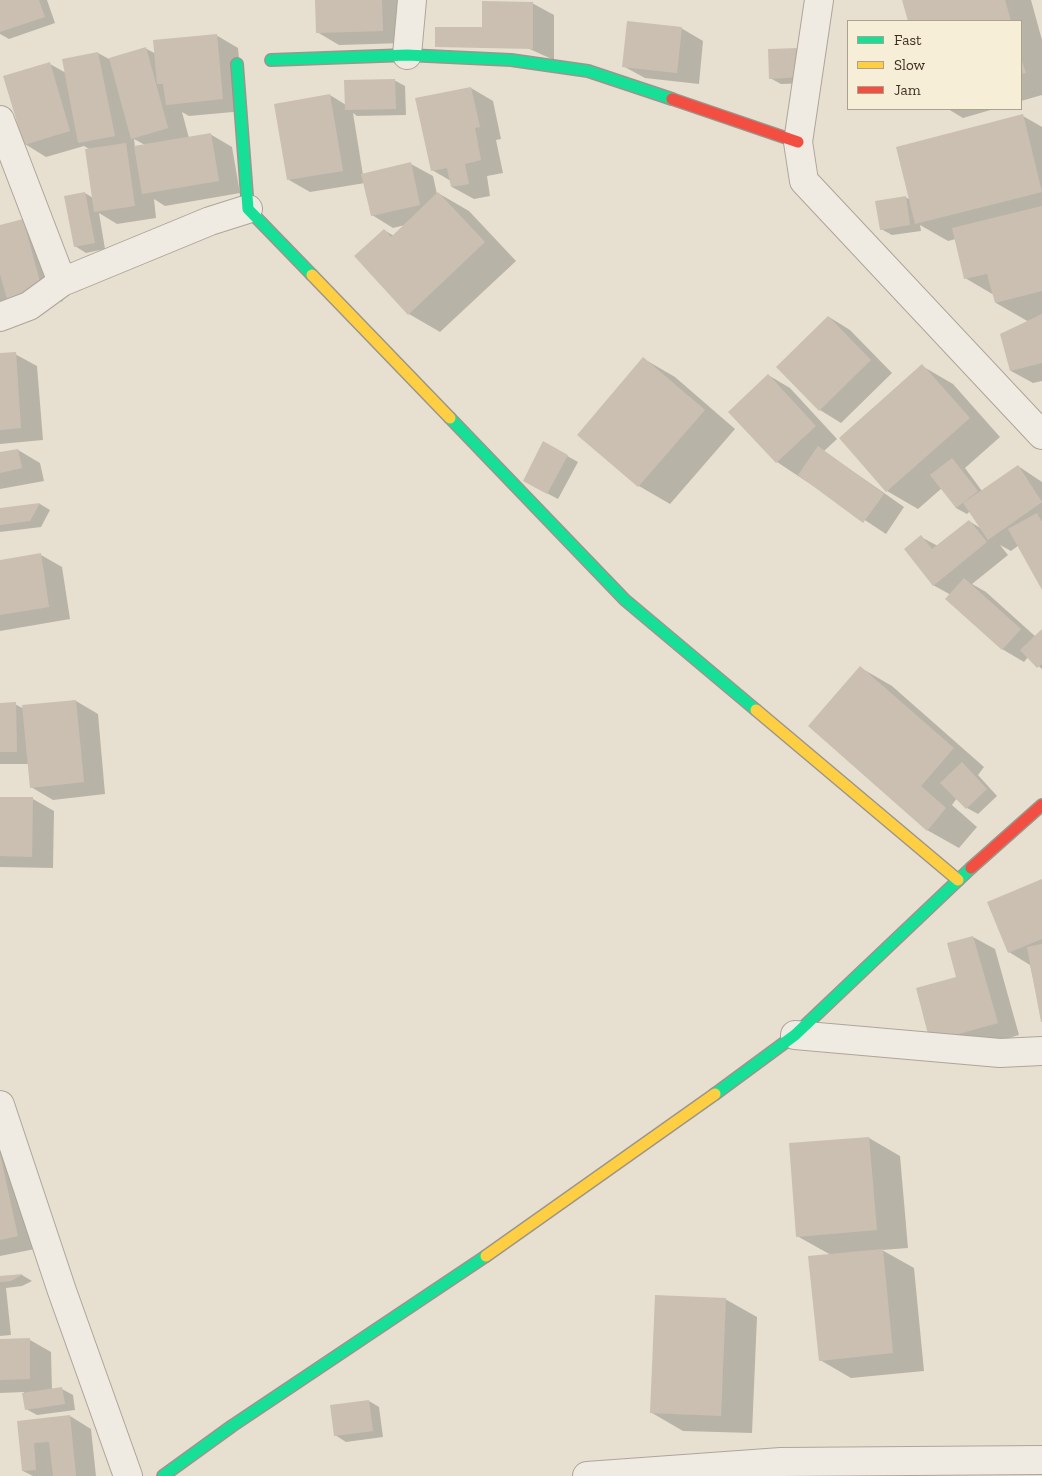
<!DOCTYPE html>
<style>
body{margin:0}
#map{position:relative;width:1042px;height:1476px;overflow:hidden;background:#e7e0d1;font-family:"Zilla Slab",serif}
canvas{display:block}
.legend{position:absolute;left:847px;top:20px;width:175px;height:90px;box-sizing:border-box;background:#f7eed8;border:1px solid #ada18e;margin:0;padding:6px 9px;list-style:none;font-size:15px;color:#3d2e20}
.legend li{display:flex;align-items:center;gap:10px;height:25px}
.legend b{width:25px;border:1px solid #ada18e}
</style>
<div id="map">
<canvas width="1042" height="1476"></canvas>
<ul class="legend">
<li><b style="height:6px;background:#16e098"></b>Fast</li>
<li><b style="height:6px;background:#ffcf43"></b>Slow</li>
<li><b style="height:6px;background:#f24e42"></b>Jam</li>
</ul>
</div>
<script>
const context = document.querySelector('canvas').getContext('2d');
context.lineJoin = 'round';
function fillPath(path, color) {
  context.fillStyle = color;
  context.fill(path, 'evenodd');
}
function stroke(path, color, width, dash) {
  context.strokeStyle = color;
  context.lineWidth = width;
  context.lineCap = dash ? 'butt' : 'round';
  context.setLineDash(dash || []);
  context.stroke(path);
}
const shadow = new Path2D(`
 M 0,0 L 47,0 L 55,23 L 9,39 L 0,34 Z
 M 316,0 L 403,0 L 405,43 L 339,45 L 317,32 Z
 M 904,0 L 1031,0 L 1042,40 L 1042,95 L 1021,101 L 1021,21 L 910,21 Z
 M 532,3 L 554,15 L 554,60 L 483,28 Z
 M 681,28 L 703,41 L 699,84 L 645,78 L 623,66 Z
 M 216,35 L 238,48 L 244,111 L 189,116 L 182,112 L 189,138 L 210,134 L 232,147 L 240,193 L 165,206 L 154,199 L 156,218 L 117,224 L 99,213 L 105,249 L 86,253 L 75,246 L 85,193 L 93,198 L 91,150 L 84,146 L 46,157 L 25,144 L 50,64 L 66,73 L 98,53 L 109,59 L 145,48 L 156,54 ZM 134,139 L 145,145 L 135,147 Z
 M 797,49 L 809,83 L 781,84 L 770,78 Z
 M 394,80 L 405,86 L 406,115 L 357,116 L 353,113 L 363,175 L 411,164 L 433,176 L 437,194 L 438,193 L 469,211 L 516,261 L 440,332 L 409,314 L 384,230 L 394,236 L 405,225 L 393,228 L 372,215 L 365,183 L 310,192 L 289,180 L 330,95 L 346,105 Z
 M 471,88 L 493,101 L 501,139 L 496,140 L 503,173 L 487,176 L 490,196 L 474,199 L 452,187 L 451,181 L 432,170 Z
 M 948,109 L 994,109 L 963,118 Z
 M 1023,116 L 1042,127 L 1042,381 L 1033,383 L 1011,371 L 1029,322 L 996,303 L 994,295 L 965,278 L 956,239 L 948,241 L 920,225 L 921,231 L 892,235 L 881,229 L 905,197 L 911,200 Z
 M 23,221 L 45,233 L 63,301 L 29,311 L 8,299 L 7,316 L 0,316 L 0,227 Z
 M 829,317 L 850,330 L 892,373 L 841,423 L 820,410 Z
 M 15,354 L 37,366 L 43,440 L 0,444 L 0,355 Z
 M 644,359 L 675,377 L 735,429 L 670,504 L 639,486 L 579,435 Z
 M 922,366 L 953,384 L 1000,437 L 965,468 L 982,491 L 1018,466 L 1042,482 L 1042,587 L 1019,545 L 1011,551 L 1000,545 L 1008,555 L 972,584 L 986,592 L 1036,637 L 1042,630 L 1042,669 L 1028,657 L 1024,662 L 1002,649 L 951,595 L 933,585 L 921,537 L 938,546 L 969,521 L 982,529 L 970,511 L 967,514 L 956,508 L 942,488 L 918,509 L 887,491 L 841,439 Z
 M 768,375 L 790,388 L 837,439 L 824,451 L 904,507 L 886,534 L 777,462 L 729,412 Z
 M 544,443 L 578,462 L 558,499 L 535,487 Z
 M 18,450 L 40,463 L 44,481 L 0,489 L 0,454 Z
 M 40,504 L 50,510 L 41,527 L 0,532 L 0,509 Z
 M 41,555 L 62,567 L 70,619 L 0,631 L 0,561 Z
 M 861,668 L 892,686 L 984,767 L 978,775 L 997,796 L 978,814 L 967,808 L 957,798 L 952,805 L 977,827 L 959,848 L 927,830 Z
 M 76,701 L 98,714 L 105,794 L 53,800 L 31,787 L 29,764 L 0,764 L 0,704 L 15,704 L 24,709 Z
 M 0,798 L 33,799 L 54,811 L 53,868 L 0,867 Z
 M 1042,881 L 1042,1020 L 1030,965 L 1009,952 Z
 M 973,937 L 995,949 L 1019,1035 L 953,1054 L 958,978 Z
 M 869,1138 L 900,1156 L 908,1248 L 882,1250 L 914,1268 L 924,1371 L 851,1378 L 820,1360 L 831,1255 L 797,1236 L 790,1144 Z
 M 0,1144 L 40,1248 L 0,1256 Z
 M 22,1275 L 32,1281 L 22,1286 L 6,1288 L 11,1335 L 0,1336 L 0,1277 Z
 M 725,1299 L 757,1317 L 752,1433 L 683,1431 L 652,1413 Z
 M 0,1340 L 30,1340 L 51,1352 L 52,1390 L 62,1389 L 73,1395 L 75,1410 L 37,1415 L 26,1409 L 24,1392 L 0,1393 Z
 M 369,1401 L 379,1407 L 383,1437 L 346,1442 L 335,1435 Z
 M 70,1416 L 91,1429 L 96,1476 L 33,1476 L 23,1471 L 19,1422 Z`);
const building = new Path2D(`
 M 0,0 L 39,0 L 45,17 L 0,32 Z
 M 315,0 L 382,0 L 383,31 L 316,33 Z
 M 902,0 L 1005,0 L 1011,21 L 908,21 Z
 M 482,1 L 533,2 L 533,49 L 435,47 L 435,27 L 482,27 Z
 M 627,21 L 682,27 L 677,73 L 622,67 Z
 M 217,34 L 223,99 L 166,105 L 163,84 L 157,84 L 153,40 Z
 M 146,47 L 168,128 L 131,139 L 109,58 Z
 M 798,48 L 799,77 L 769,79 L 768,49 Z
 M 98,52 L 115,136 L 78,143 L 62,59 Z
 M 1021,58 L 1026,73 L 1021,74 Z
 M 50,62 L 70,131 L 24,145 L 3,76 Z
 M 395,79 L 396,109 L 345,110 L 344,80 Z
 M 471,87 L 480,127 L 475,128 L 481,160 L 465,164 L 469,184 L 451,187 L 447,168 L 431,171 L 415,98 Z
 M 330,94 L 343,171 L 287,180 L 274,104 Z
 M 1023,114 L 1042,192 L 915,224 L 896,147 Z
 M 211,133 L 219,181 L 142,194 L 134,146 Z
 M 126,143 L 135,206 L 94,212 L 85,149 Z
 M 411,162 L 420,205 L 371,216 L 361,174 Z
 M 85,192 L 95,243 L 74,247 L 64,196 Z
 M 438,192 L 485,242 L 408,315 L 354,256 L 384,229 L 391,237 Z
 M 906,196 L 910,225 L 880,230 L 875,201 Z
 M 1042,206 L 1042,291 L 995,303 L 987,274 L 964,279 L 952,228 Z
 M 23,219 L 42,289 L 7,299 L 0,274 L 0,225 Z
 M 1042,314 L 1042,363 L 1010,371 L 1000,334 Z
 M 828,316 L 871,360 L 819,411 L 776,367 Z
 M 16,352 L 21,428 L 0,430 L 0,353 Z
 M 643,357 L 705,410 L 638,487 L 577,435 Z
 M 922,364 L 970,418 L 886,492 L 839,438 Z
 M 768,374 L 816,426 L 776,463 L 728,412 Z
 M 543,441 L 568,455 L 547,494 L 523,481 Z
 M 818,446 L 884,494 L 863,523 L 798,475 Z
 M 18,449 L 22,468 L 0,473 L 0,452 Z
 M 952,458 L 978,491 L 956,508 L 930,475 Z
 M 1018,465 L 1042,502 L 988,540 L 963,503 Z
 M 40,503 L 30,521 L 0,525 L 0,508 Z
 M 1037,513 L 1042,522 L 1042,590 L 1008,529 Z
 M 969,520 L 987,542 L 933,586 L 904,549 L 921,535 L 932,549 Z
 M 41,553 L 49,607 L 0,615 L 0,560 Z
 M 964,578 L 1021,629 L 1002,650 L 945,599 Z
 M 1042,629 L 1042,664 L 1037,668 L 1020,650 Z
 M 860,666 L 954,748 L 921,786 L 946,808 L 927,831 L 808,726 Z
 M 76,700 L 84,782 L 30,788 L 22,705 Z
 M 16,702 L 17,752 L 0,752 L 0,703 Z
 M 962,762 L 987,789 L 966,809 L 940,783 Z
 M 0,797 L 33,797 L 32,857 L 0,856 Z
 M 1042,879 L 1042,939 L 1008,953 L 987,902 Z
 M 973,936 L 998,1023 L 930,1042 L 916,988 L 956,977 L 947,943 Z
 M 1042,944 L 1042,1022 L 1041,1022 L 1027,947 Z
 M 869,1137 L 877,1230 L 796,1237 L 789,1143 Z
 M 0,1154 L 18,1236 L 0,1240 Z
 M 883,1249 L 893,1353 L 819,1361 L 808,1256 Z
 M 23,1274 L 11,1281 L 0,1282 L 0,1276 Z
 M 655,1295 L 726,1298 L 721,1416 L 650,1413 Z
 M 30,1338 L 30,1379 L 0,1380 L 0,1339 Z
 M 62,1387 L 65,1404 L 25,1410 L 22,1393 Z
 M 369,1400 L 373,1431 L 334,1436 L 330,1405 Z
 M 70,1415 L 76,1476 L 53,1476 L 49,1442 L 34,1443 L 36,1470 L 22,1471 L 17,1421 Z`);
const street = new Path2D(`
 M 819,0 L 798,142 L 804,181 L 1042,435
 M 407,55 L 412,0
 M 0,120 L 62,282
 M 0,317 L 29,306 L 62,282 L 210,221 L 248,209
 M 795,1035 L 1000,1053 L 1042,1051
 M 0,1105 L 62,1291 L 128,1476
 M 587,1476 L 781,1462 L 1042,1460`);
const fast = new Path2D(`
 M 271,60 L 407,55 L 511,60 L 588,71 L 672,99
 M 237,64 L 248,209 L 312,275
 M 450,418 L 625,600 L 756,710
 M 715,1094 L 795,1035 L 971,868
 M 163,1476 L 232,1426 L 486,1256`);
const slow = new Path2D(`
 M 312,275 L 450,418
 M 756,710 L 958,880
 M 486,1256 L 715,1094`);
const jam = new Path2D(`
 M 672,99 L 798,142
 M 971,868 L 1042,805`);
fillPath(shadow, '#0003');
fillPath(building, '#cbbfb2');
stroke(street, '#ada599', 30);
stroke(fast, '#9c958a', 14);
stroke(slow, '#9c958a', 14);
stroke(jam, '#9c958a', 14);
stroke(street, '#efebe3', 28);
stroke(fast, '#16e098', 11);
stroke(slow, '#ffcf43', 11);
stroke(jam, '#f24e42', 11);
</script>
